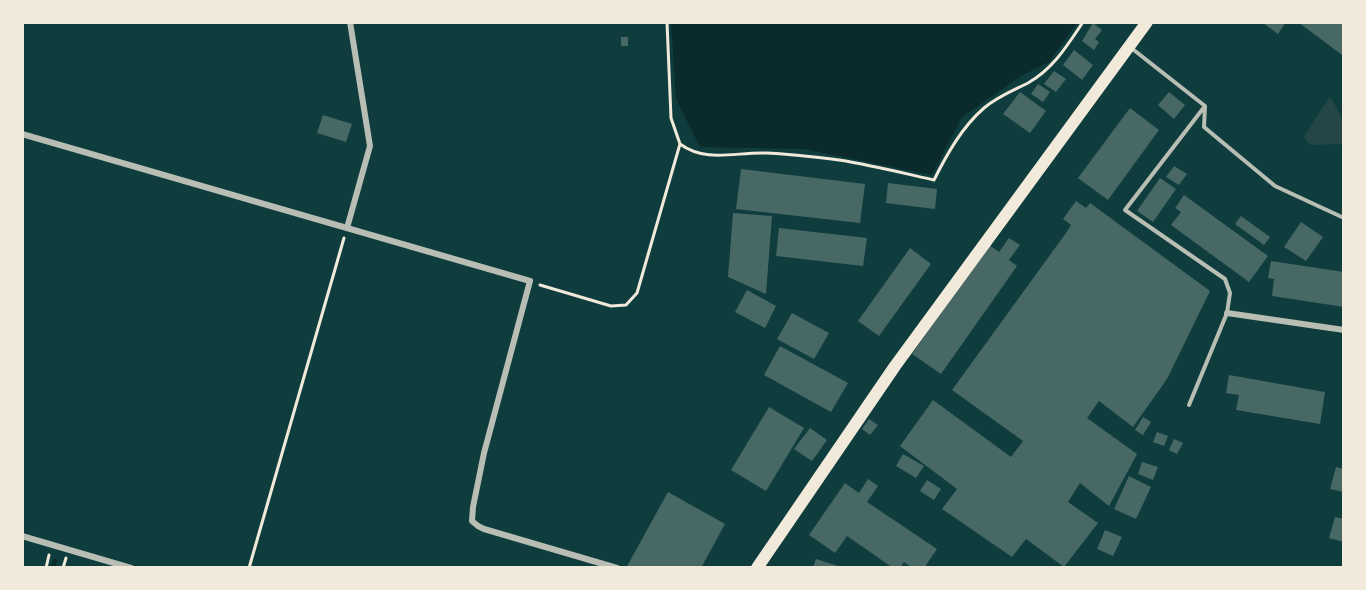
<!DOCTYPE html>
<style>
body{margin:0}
#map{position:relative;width:1366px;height:590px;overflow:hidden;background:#0f3d3e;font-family:"Exo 2",sans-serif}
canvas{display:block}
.frame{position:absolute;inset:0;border:24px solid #f1e9da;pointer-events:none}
</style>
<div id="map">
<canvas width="1366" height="590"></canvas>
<div class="frame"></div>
</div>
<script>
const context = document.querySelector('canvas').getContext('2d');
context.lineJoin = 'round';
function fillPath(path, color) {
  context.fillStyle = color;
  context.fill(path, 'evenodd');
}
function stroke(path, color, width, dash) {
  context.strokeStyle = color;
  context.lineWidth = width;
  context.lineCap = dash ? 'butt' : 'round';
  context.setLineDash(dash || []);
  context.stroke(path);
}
const green = new Path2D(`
 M 1330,96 L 1343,120 L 1343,144 L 1310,145 L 1304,137 Z`);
const water = new Path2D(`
 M 671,23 L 671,22 L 1077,23 L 1049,62 L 1021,76 L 962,117 L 932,175 L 803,149 L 700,147 L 676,99 Z`);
const stream = new Path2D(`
 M 53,568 L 55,561`);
const building = new Path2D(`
 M 1262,22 L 1286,22 L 1278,34 Z
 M 1298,22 L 1344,22 L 1342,55 Z
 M 1093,23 L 1102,30 L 1095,39 L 1099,42 L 1094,50 L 1082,41 Z
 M 621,37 L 628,37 L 628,46 L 621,46 Z
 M 1074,50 L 1093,65 L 1082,80 L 1063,65 Z
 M 1054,71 L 1066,79 L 1056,92 L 1044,84 Z
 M 1038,84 L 1050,92 L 1043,102 L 1031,94 Z
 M 1020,92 L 1046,111 L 1030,133 L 1003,114 Z
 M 1169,92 L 1185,105 L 1174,119 L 1158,105 Z
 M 1130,108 L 1159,130 L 1108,200 L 1078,178 Z
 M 323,115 L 352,124 L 346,142 L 317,133 Z
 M 1174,166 L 1187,174 L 1179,185 L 1166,177 Z
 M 741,169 L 865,184 L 860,223 L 736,209 Z
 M 1160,178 L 1176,189 L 1153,222 L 1137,211 Z
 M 888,183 L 937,189 L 935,209 L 886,203 Z
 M 1184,195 L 1268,256 L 1249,282 L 1171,225 L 1181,212 L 1175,208 Z
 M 1076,201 L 1086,208 L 1090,203 L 1210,291 L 1167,379 L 1133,427 L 1099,401 L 1087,418 L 1137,454 L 1109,506 L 1080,483 L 1068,502 L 1098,523 L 1064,567 L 1026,539 L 1012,557 L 942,509 L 957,489 L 900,446 L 933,400 L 1011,457 L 1023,441 L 952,390 L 1066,233 L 1071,225 L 1063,219 Z
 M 733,213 L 772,216 L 766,294 L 728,277 Z
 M 1241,216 L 1270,237 L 1264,245 L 1235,224 Z
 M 1301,222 L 1323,237 L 1306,261 L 1284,247 Z
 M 779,228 L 867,238 L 863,266 L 776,256 Z
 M 1009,238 L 1020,245 L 1009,260 L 1017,266 L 941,374 L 912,354 L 989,245 L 999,252 Z
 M 910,248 L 931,264 L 879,336 L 858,321 Z
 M 1271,261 L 1344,272 L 1344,307 L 1272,296 L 1274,279 L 1268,278 Z
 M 747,290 L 776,306 L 765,328 L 735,312 Z
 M 792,313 L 829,333 L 814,359 L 777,339 Z
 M 780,346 L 848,383 L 831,412 L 764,375 Z
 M 1229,375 L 1325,392 L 1320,424 L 1236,410 L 1239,395 L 1226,393 Z
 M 769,407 L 804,428 L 766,491 L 731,470 Z
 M 1143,417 L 1151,422 L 1143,435 L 1135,430 Z
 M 869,419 L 878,425 L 870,435 L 862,429 Z
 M 810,428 L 827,440 L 812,461 L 794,449 Z
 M 1157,432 L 1168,436 L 1164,446 L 1153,442 Z
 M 1174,439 L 1183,443 L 1177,454 L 1169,450 Z
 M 903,454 L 924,466 L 916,478 L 896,466 Z
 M 1142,462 L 1158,467 L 1153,480 L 1138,474 Z
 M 1336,467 L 1344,469 L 1344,492 L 1330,489 Z
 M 1129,476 L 1151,487 L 1136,519 L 1114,509 Z
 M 868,479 L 878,486 L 867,502 L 937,549 L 924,568 L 912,568 L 904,562 L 900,568 L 893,568 L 847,536 L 835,553 L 809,535 L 845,483 L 859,493 Z
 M 927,480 L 941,489 L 934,500 L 920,491 Z
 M 668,492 L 725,524 L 701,568 L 626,568 Z
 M 1335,517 L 1344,519 L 1344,542 L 1329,538 Z
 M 1105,530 L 1122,537 L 1113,556 L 1097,549 Z
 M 816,559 L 841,567 L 841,568 L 813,568 Z`);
const path = new Path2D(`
 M 680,144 C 706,163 735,152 765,153 C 789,154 815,157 839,160 C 871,165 903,173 934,180 C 947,154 962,127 984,108 C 997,97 1012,91 1028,83 C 1053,69 1067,46 1083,22
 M 540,285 L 611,306 L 626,305 L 637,293 L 680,144 L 671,118 L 667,22
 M 46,568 L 49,555
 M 63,568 L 66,558
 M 249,568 L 344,238`);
const service = new Path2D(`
 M 1130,47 L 1205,106 L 1204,127 L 1275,186 L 1344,218
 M 1189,405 L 1227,313 L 1230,293 L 1225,279 L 1125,210 L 1205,106`);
const minor = new Path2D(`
 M 22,134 L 530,281 L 484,453 L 473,507 L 472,521 L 478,526 L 484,529 L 617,568
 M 347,228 L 370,146 L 350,22
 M 1227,313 L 1344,330
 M 22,536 L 131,568`);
const primary = new Path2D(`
 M 757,568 L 895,366 L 1147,22`);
fillPath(green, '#244646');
fillPath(water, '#0a2a2b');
stroke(stream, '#0a2a2b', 4.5);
fillPath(building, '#486865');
stroke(path, '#f1e9da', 3);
stroke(service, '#b8beb3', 4);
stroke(minor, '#b8beb3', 6);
stroke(primary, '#f1e9da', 12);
</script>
